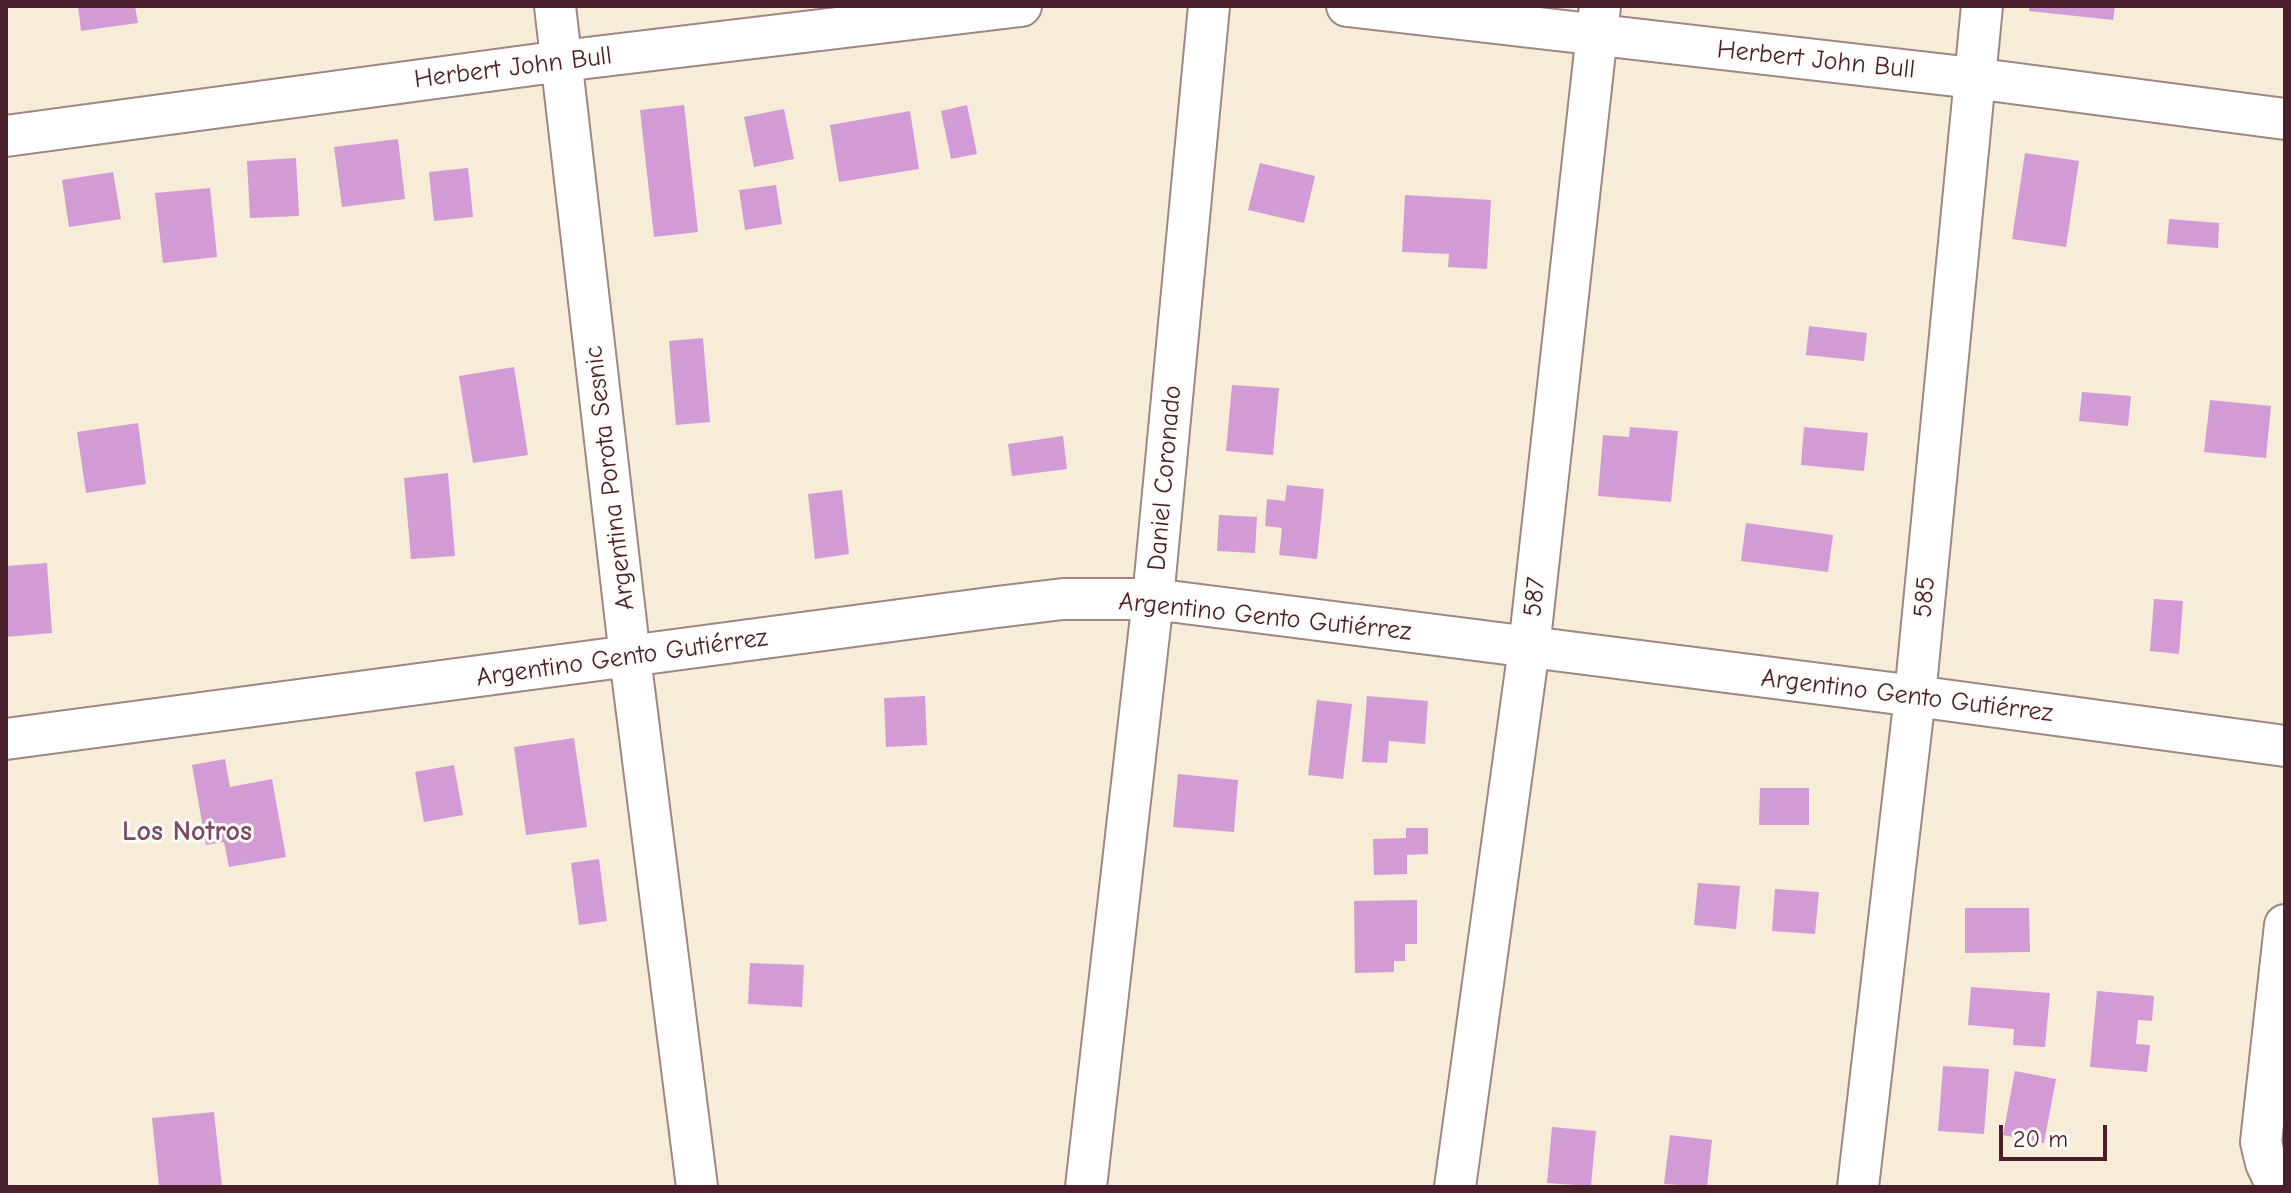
<!DOCTYPE html>
<meta charset="utf-8">
<style>
body{margin:0}
#map{position:relative;width:2291px;height:1193px;overflow:hidden;background:#f7ecd8;font-family:"Comic Neue",sans-serif}
canvas{display:block}
.frame{position:absolute;inset:0;border:8px solid #4a1f2b;pointer-events:none}
.scale{position:absolute;left:1999px;top:1125px;width:108px;height:36px;box-sizing:border-box;border:4px solid #4a1f2b;border-top:0;padding-left:10px;font-size:24px;line-height:28px;white-space:nowrap;color:#4a1f2b;-webkit-text-stroke:6px #fdfcf7;paint-order:stroke}
</style>
<div id="map">
<canvas width="2291" height="1193"></canvas>
<div class="frame"></div>
<div class="scale">20 m</div>
</div>
<script>
const context = document.querySelector('canvas').getContext('2d');
context.lineJoin = 'round';
function fillPath(path, color) {
  context.fillStyle = color;
  context.fill(path, 'evenodd');
}
function stroke(path, color, width, dash) {
  context.strokeStyle = color;
  context.lineWidth = width;
  context.lineCap = dash ? 'butt' : 'round';
  context.setLineDash(dash || []);
  context.stroke(path);
}
function drawText(font, color, halo, rows, align = 'center') {
  context.font = font + ' "Comic Neue",sans-serif';
  context.lineWidth = 6;
  context.setLineDash([]);
  context.textBaseline = 'middle';
  context.strokeStyle = halo;
  context.fillStyle = color;
  for (const [text, x, y, turn = 0] of rows) {
    context.save();
    context.translate(x, y);
    context.rotate((+turn || 0) * Math.PI / 180);
    context.textAlign = isNaN(turn) ? turn : align;
    if (halo) context.strokeText(text, 0, 0);
    context.fillText(text, 0, 0);
    context.restore();
  }
}
const building = new Path2D(`
 M 78,6 L 135,6 L 138,23 L 81,31 Z
 M 2029,6 L 2115,6 L 2113,20 L 2029,11 Z
 M 684,105 L 698,232 L 654,237 L 640,110 Z
 M 967,105 L 977,154 L 951,159 L 941,111 Z
 M 784,109 L 794,159 L 754,167 L 744,117 Z
 M 910,111 L 919,169 L 839,182 L 830,125 Z
 M 398,139 L 405,199 L 342,207 L 334,147 Z
 M 2025,153 L 2079,161 L 2066,247 L 2012,239 Z
 M 296,158 L 299,216 L 250,218 L 247,161 Z
 M 1260,163 L 1315,176 L 1304,223 L 1248,210 Z
 M 468,168 L 473,217 L 434,221 L 429,172 Z
 M 113,172 L 121,219 L 69,227 L 62,180 Z
 M 776,185 L 782,224 L 745,230 L 739,190 Z
 M 210,188 L 217,257 L 163,263 L 155,193 Z
 M 1405,195 L 1491,200 L 1487,269 L 1448,267 L 1449,254 L 1402,252 Z
 M 2169,219 L 2219,223 L 2218,248 L 2167,244 Z
 M 1809,326 L 1867,333 L 1864,361 L 1806,355 Z
 M 703,338 L 710,422 L 676,425 L 669,341 Z
 M 514,367 L 528,455 L 473,463 L 459,376 Z
 M 1232,385 L 1279,388 L 1273,455 L 1226,451 Z
 M 2082,392 L 2131,396 L 2128,426 L 2079,421 Z
 M 2210,400 L 2271,406 L 2266,458 L 2204,452 Z
 M 138,423 L 146,484 L 86,493 L 77,432 Z
 M 1630,427 L 1678,431 L 1671,502 L 1598,496 L 1603,435 L 1629,437 Z
 M 1804,427 L 1868,433 L 1864,471 L 1801,465 Z
 M 1063,436 L 1067,469 L 1012,476 L 1008,444 Z
 M 448,473 L 455,556 L 411,559 L 404,478 Z
 M 1287,485 L 1324,489 L 1317,559 L 1279,555 L 1282,528 L 1265,526 L 1267,499 L 1285,501 Z
 M 842,490 L 849,554 L 815,559 L 808,494 Z
 M 1219,515 L 1257,517 L 1255,553 L 1217,551 Z
 M 1746,523 L 1833,535 L 1828,572 L 1741,561 Z
 M 47,563 L 52,633 L 6,637 L 6,566 Z
 M 2154,599 L 2183,601 L 2179,654 L 2150,651 Z
 M 925,696 L 927,745 L 886,747 L 884,698 Z
 M 1367,696 L 1428,701 L 1425,744 L 1389,741 L 1387,763 L 1362,762 Z
 M 1317,700 L 1352,704 L 1343,779 L 1308,775 Z
 M 574,738 L 587,827 L 526,835 L 514,747 Z
 M 225,759 L 230,787 L 272,779 L 286,857 L 229,867 L 224,842 L 206,845 L 192,765 Z
 M 454,765 L 463,815 L 424,822 L 415,772 Z
 M 1178,774 L 1238,780 L 1234,832 L 1173,827 Z
 M 1760,788 L 1809,788 L 1809,825 L 1759,825 Z
 M 1406,828 L 1428,828 L 1428,854 L 1407,855 L 1407,874 L 1374,875 L 1373,839 L 1406,838 Z
 M 599,859 L 607,921 L 579,925 L 571,863 Z
 M 1698,883 L 1740,886 L 1736,929 L 1694,925 Z
 M 1775,889 L 1819,892 L 1815,934 L 1772,931 Z
 M 1417,900 L 1417,944 L 1405,944 L 1405,961 L 1394,961 L 1394,972 L 1355,973 L 1354,901 Z
 M 1965,908 L 2029,908 L 2030,952 L 1965,953 Z
 M 750,963 L 804,965 L 802,1007 L 748,1004 Z
 M 1971,987 L 2050,993 L 2045,1047 L 2013,1045 L 2014,1029 L 1968,1025 Z
 M 2097,991 L 2154,996 L 2152,1021 L 2138,1020 L 2136,1044 L 2150,1045 L 2147,1072 L 2090,1067 Z
 M 1943,1066 L 1989,1069 L 1984,1134 L 1938,1131 Z
 M 2015,1071 L 2056,1079 L 2044,1143 L 2003,1135 Z
 M 214,1112 L 222,1187 L 159,1187 L 152,1118 Z
 M 1552,1127 L 1596,1131 L 1591,1186 L 1547,1183 Z
 M 1670,1135 L 1712,1140 L 1707,1187 L 1680,1187 L 1680,1185 L 1664,1184 Z`);
const minor = new Path2D(`
 M 555,6 L 630,657 L 697,1187
 M 1347,6 L 1973,78 L 2285,119
 M 6,136 L 562,61 L 1021,6
 M 6,739 L 997,607 L 1063,599 L 1153,599 L 1915,696 L 2285,746
 M 2275,1182 L 2266,1163 L 2261,1142 L 2285,925
 M 1086,1187 L 1153,599 L 1209,6
 M 1455,1187 L 1529,648 L 1600,6
 M 1858,1187 L 1915,696 L 1982,6`);
const streetNames = [
 ["Herbert John Bull",1816,60,6],
 ["Herbert John Bull",513,68,-7],
 ["Argentina Porota Sesnic",610,478,-97],
 ["Daniel Coronado",1165,478,-85],
 ["587",1535,597,-84],
 ["585",1925,597,-85],
 ["Argentino Gento Gutiérrez",1265,617,6],
 ["Argentino Gento Gutiérrez",622,658,-8],
 ["Argentino Gento Gutiérrez",1907,696,7]
];
const neighbourhoodNames = [
 ["Los Notros",187,832]
];
fillPath(building, '#d39bd5');
stroke(minor, '#a08682', 44);
stroke(minor, '#fff', 40);
drawText('26px', '#4a1f2b', '#fdfcf7', streetNames);
drawText('bold 28px', '#7a4a66', '#fdfcf7', neighbourhoodNames);
</script>
